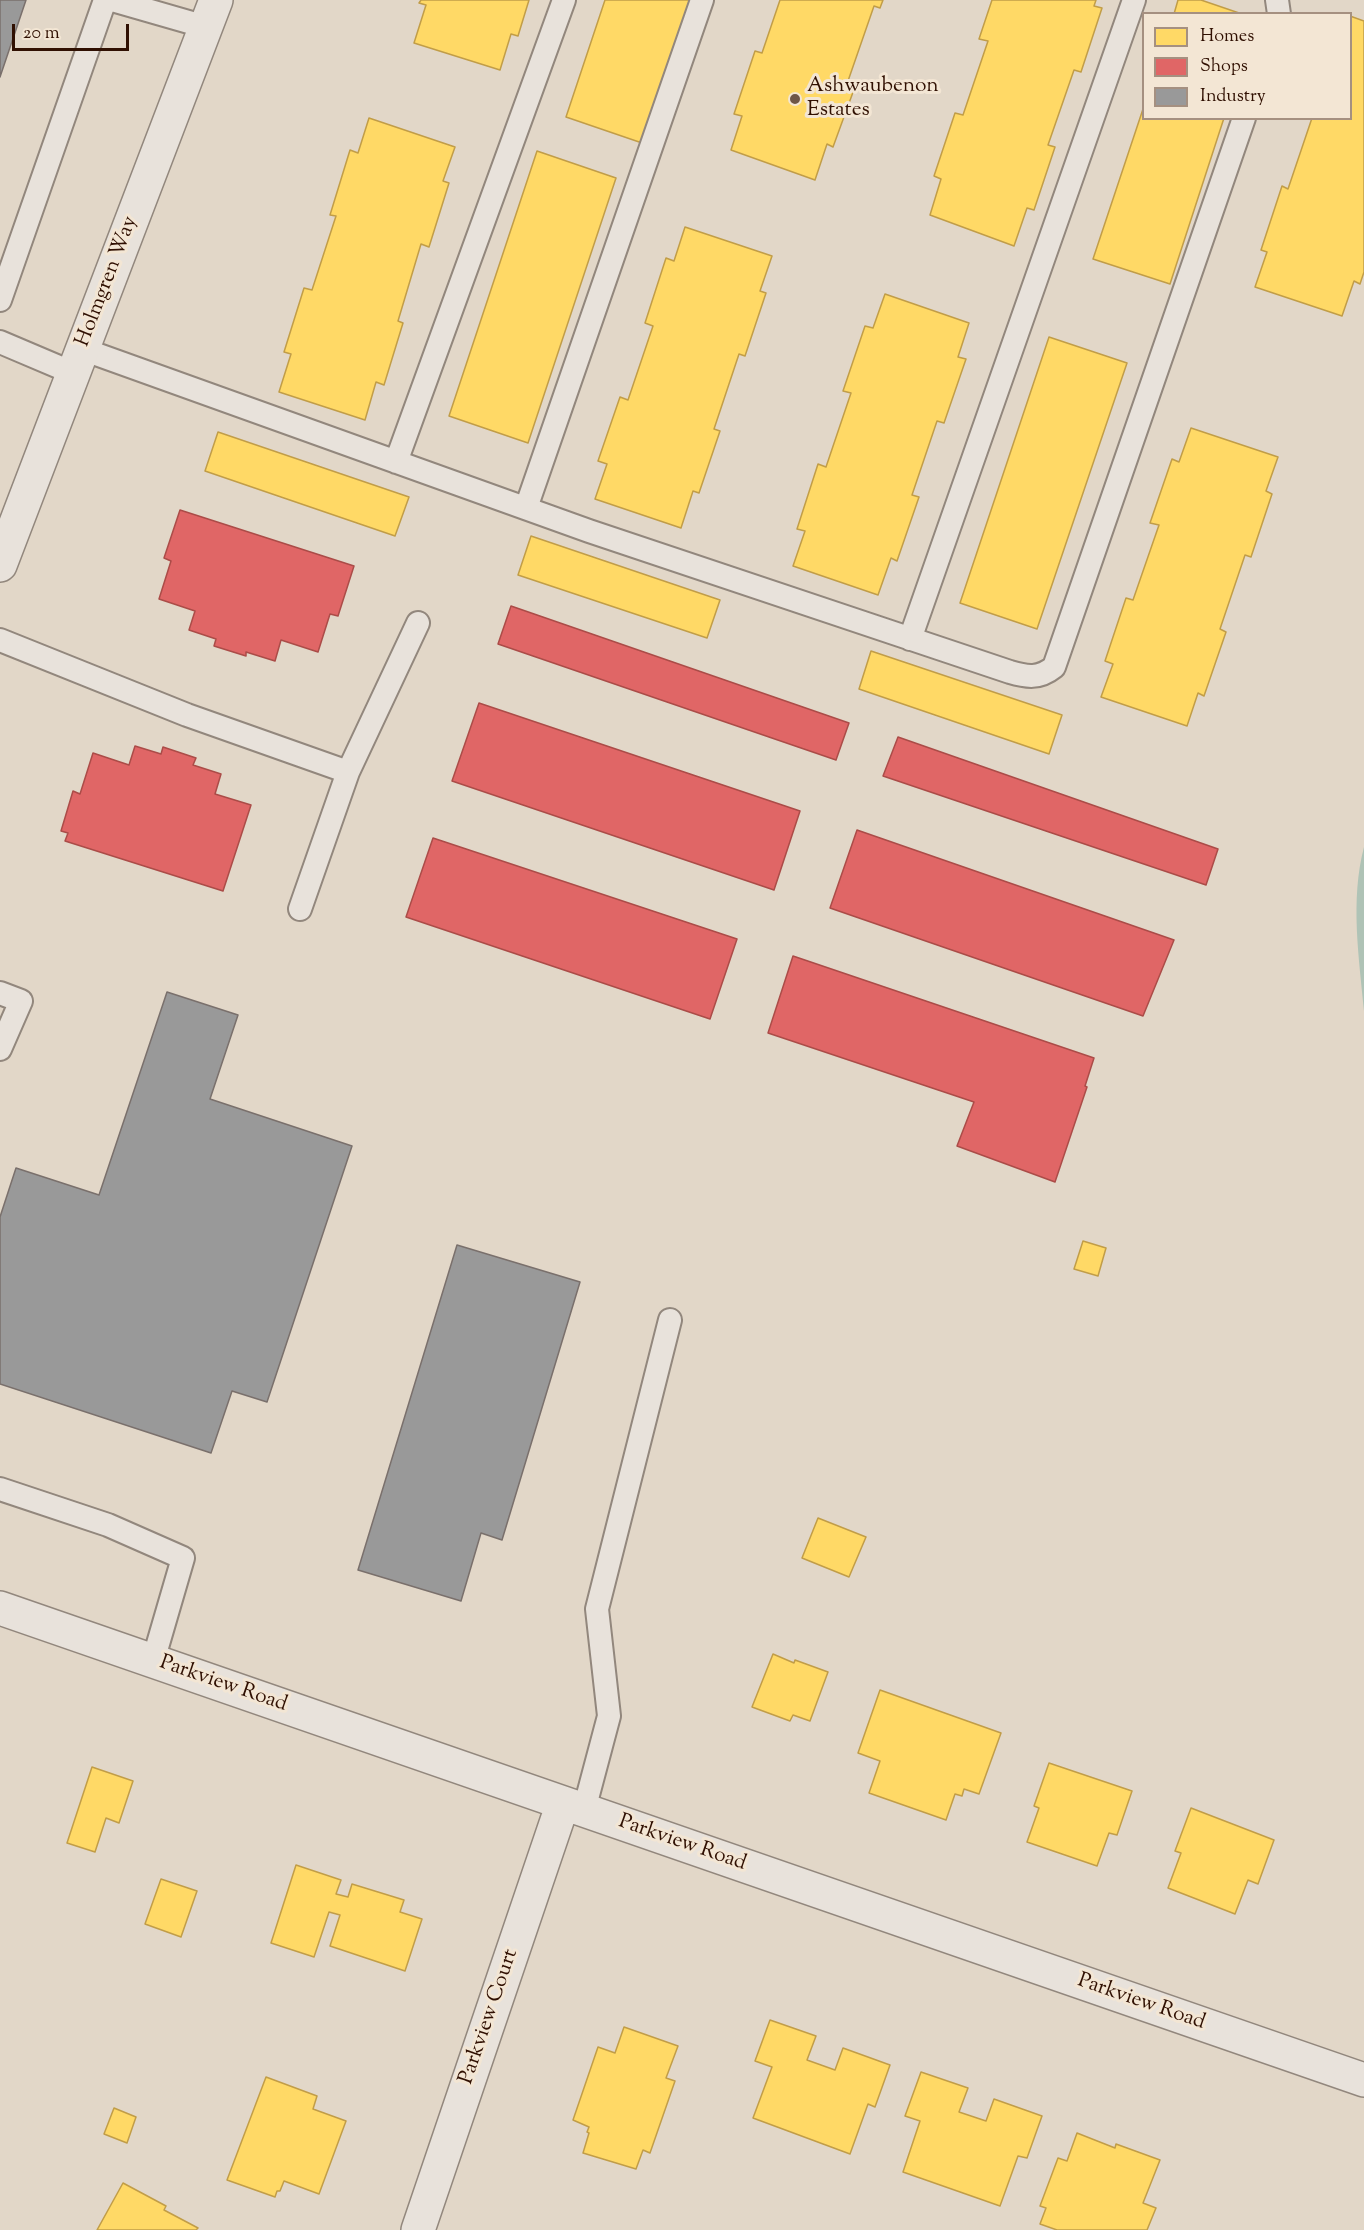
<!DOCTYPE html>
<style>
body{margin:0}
#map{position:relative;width:1364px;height:2230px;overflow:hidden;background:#e2d7c8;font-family:"Sorts Mill Goudy",serif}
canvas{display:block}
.legend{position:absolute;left:1142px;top:12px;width:210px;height:108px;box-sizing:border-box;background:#f3e6d4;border:2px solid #a59080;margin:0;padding:8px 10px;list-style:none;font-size:18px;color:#301002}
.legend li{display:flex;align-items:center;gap:12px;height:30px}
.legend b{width:30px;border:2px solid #a59080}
.scale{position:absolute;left:12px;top:24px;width:117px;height:27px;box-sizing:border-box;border:3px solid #301002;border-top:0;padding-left:8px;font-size:18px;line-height:21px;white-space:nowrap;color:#301002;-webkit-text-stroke:4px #f3e6d4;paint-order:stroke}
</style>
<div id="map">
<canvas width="1364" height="2230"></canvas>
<ul class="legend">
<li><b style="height:16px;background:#ffd966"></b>Homes</li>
<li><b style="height:16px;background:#e06666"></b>Shops</li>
<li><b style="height:16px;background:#999"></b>Industry</li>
</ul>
<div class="scale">20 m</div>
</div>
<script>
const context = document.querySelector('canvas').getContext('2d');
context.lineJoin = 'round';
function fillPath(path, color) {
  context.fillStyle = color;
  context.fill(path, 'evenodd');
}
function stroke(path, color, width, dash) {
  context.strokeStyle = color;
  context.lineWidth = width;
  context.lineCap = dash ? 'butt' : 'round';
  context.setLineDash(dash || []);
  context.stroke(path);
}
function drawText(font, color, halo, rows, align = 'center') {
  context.font = font + ' "Sorts Mill Goudy",serif';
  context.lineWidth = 6;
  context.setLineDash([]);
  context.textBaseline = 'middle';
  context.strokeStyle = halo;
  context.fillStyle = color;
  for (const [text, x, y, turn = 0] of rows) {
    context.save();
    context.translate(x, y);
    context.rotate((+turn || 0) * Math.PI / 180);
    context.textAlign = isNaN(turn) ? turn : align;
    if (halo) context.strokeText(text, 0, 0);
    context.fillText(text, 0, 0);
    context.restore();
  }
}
const water = new Path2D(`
 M 1364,847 L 1364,1011 C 1359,957 1350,900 1364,847 Z`);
const homes = new Path2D(`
 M 421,0 L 529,0 L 518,36 L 511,34 L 500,70 L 414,43 L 426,5 L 419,3 Z
 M 605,0 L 693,0 L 645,144 L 566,117 Z
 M 780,0 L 883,0 L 880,8 L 874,6 L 848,81 L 856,84 L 833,147 L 827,144 L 815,180 L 731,150 L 742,116 L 734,114 L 755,51 L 762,53 Z
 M 992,0 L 1096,0 L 1094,6 L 1102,8 L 1081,72 L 1074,70 L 1048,145 L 1055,147 L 1034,210 L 1027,208 L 1014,246 L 930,215 L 941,179 L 934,176 L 955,113 L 963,115 L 988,41 L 979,39 Z
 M 1178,0 L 1201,0 L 1242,14 L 1174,14 Z
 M 1350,16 L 1364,21 L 1364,272 L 1360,284 L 1354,281 L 1342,316 L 1255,287 L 1267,252 L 1261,250 L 1282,186 L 1288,189 L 1312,118 L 1350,118 Z
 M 1144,106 L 1144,118 L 1224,118 L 1170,284 L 1093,259 Z
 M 369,118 L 455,147 L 443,181 L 449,183 L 429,247 L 421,244 L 398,321 L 403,323 L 384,385 L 376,382 L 365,420 L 279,392 L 291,354 L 284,352 L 304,288 L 312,290 L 336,216 L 330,215 L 350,150 L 358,153 Z
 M 537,151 L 616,178 L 528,443 L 449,416 Z
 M 685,227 L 772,256 L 760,291 L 766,293 L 745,356 L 739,354 L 714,429 L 720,431 L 699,493 L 693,491 L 681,528 L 595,499 L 607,464 L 598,461 L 620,397 L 628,400 L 653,326 L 645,323 L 666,258 L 674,261 Z
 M 885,294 L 969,323 L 958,357 L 966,359 L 944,423 L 937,421 L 912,495 L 919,497 L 897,561 L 891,558 L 878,595 L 793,566 L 805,531 L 797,529 L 818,464 L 826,467 L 851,393 L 843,391 L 865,326 L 873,328 Z
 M 1049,337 L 1127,363 L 1037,629 L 960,603 Z
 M 1191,428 L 1278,457 L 1266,491 L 1272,494 L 1251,557 L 1245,555 L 1220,629 L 1226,632 L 1204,696 L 1198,693 L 1187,726 L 1101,697 L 1113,664 L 1105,661 L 1126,598 L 1133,600 L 1159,525 L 1150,523 L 1172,459 L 1179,462 Z
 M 218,432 L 409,497 L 395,536 L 205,471 Z
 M 531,536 L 720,600 L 707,638 L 518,575 Z
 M 871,651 L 1062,715 L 1049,754 L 859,689 Z
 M 1083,1241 L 1106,1248 L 1098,1276 L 1074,1269 Z
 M 818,1518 L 866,1537 L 849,1577 L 802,1558 Z
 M 773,1654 L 794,1663 L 795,1660 L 828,1672 L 810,1721 L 793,1715 L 790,1721 L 752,1707 Z
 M 880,1690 L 1001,1733 L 979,1794 L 964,1789 L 962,1796 L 955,1794 L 946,1820 L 869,1793 L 880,1761 L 858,1753 Z
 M 1049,1763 L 1132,1791 L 1117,1835 L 1109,1833 L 1097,1866 L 1027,1842 L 1039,1808 L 1034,1806 Z
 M 92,1767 L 133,1781 L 119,1823 L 106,1818 L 95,1852 L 67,1843 Z
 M 1191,1808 L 1274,1840 L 1258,1884 L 1248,1880 L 1235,1914 L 1168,1888 L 1181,1853 L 1175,1851 Z
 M 296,1865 L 341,1880 L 336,1894 L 348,1897 L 352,1884 L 404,1900 L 400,1912 L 422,1919 L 405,1971 L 330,1946 L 340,1915 L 329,1912 L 314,1957 L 271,1943 Z
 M 161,1879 L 197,1891 L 181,1937 L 145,1924 Z
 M 770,2020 L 816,2036 L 807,2060 L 835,2070 L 843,2048 L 890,2065 L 875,2107 L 868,2104 L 850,2154 L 753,2118 L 772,2067 L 755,2061 Z
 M 624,2027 L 678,2046 L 666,2078 L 675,2081 L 650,2153 L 643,2150 L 636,2169 L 583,2153 L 589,2133 L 587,2132 L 589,2127 L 573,2120 L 598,2047 L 615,2053 Z
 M 921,2072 L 968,2088 L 959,2112 L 986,2121 L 994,2099 L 1042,2116 L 1027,2158 L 1018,2156 L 1000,2206 L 903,2172 L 920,2121 L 905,2116 Z
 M 266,2077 L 317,2096 L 313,2109 L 346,2121 L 319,2194 L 284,2181 L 280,2191 L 277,2191 L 275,2197 L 227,2180 Z
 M 114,2108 L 136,2117 L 127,2143 L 104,2134 Z
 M 1077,2133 L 1115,2148 L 1116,2144 L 1160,2160 L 1143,2203 L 1156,2208 L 1147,2230 L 1057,2230 L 1040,2224 L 1046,2208 L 1040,2206 L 1058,2158 L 1067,2161 Z
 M 123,2183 L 166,2206 L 164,2210 L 198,2228 L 196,2230 L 97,2230 Z`);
const shops = new Path2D(`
 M 180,510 L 354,566 L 338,616 L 330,614 L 318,652 L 281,640 L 275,661 L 246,652 L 246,656 L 214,646 L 216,639 L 189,630 L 195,611 L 159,599 L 171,561 L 164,558 Z
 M 511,606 L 849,723 L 836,760 L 498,644 Z
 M 479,703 L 800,811 L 774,890 L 452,781 Z
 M 898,737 L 1218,849 L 1206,885 L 883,776 Z
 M 135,746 L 161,754 L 163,747 L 196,758 L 193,765 L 221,774 L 215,794 L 251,805 L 223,891 L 65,841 L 68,833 L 61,831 L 73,791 L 80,794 L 93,753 L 129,765 Z
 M 857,830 L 1174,940 L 1143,1016 L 830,908 Z
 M 433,838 L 737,939 L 710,1019 L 406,917 Z
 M 793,956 L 1094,1058 L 1085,1086 L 1087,1087 L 1055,1182 L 957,1146 L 974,1102 L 768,1033 Z`);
const industry = new Path2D(`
 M 0,0 L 26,0 L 0,77 Z
 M 167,992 L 238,1015 L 210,1099 L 352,1146 L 267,1402 L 232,1391 L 211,1453 L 0,1384 L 0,1217 L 16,1168 L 99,1195 Z
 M 457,1245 L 580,1282 L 502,1540 L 481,1533 L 461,1601 L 358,1570 Z`);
const service = new Path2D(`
 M 112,0 L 206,27
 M 1277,0 L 1279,14
 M 0,300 L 105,0
 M 0,342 L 73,373
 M 82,349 L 589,531 L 1010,672 C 1027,677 1039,679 1054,667 L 1244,118
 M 396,462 L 564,0
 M 526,508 L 702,0
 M 910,639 L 1134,0
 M 0,640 L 187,715 L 348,772 L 418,623
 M 300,909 L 348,772
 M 0,993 L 21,1001 L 0,1049
 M 0,1489 L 108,1525 L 183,1558 L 153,1661
 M 584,1810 L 609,1716 L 597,1609 L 670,1320`);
const minor = new Path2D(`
 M 0,1608 L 1364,2080
 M 418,2230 L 563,1803`);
const tertiary = new Path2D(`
 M 0,565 L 216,0`);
const markers = [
 [795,99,6,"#6e5647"]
];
const poiNames = [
 ["Ashwaubenon",807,87],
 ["Estates",807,111]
];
const streetNames = [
 ["Holmgren Way",108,282,-69],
 ["Parkview Road",223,1685,19],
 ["Parkview Road",682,1844,19],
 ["Parkview Road",1141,2003,19],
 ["Parkview Court",490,2017,-71]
];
fillPath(water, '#afc3b6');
fillPath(homes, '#ffd966');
stroke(homes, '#c19d48', 1.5);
fillPath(shops, '#e06666');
stroke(shops, '#ab4c48', 1.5);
fillPath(industry, '#999');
stroke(industry, '#7a706c', 1.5);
stroke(service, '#92877d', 26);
stroke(minor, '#92877d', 36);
stroke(tertiary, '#92877d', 36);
stroke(service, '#e8e2db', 22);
stroke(minor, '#e8e2db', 33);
stroke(tertiary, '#e8e2db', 33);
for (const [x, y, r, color] of markers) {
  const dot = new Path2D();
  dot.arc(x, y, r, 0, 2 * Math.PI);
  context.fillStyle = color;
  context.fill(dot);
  stroke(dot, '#f3e6d4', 2);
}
drawText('21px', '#301002', '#f3e6d4', poiNames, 'left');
drawText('21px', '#301002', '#f3e6d4', streetNames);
</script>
